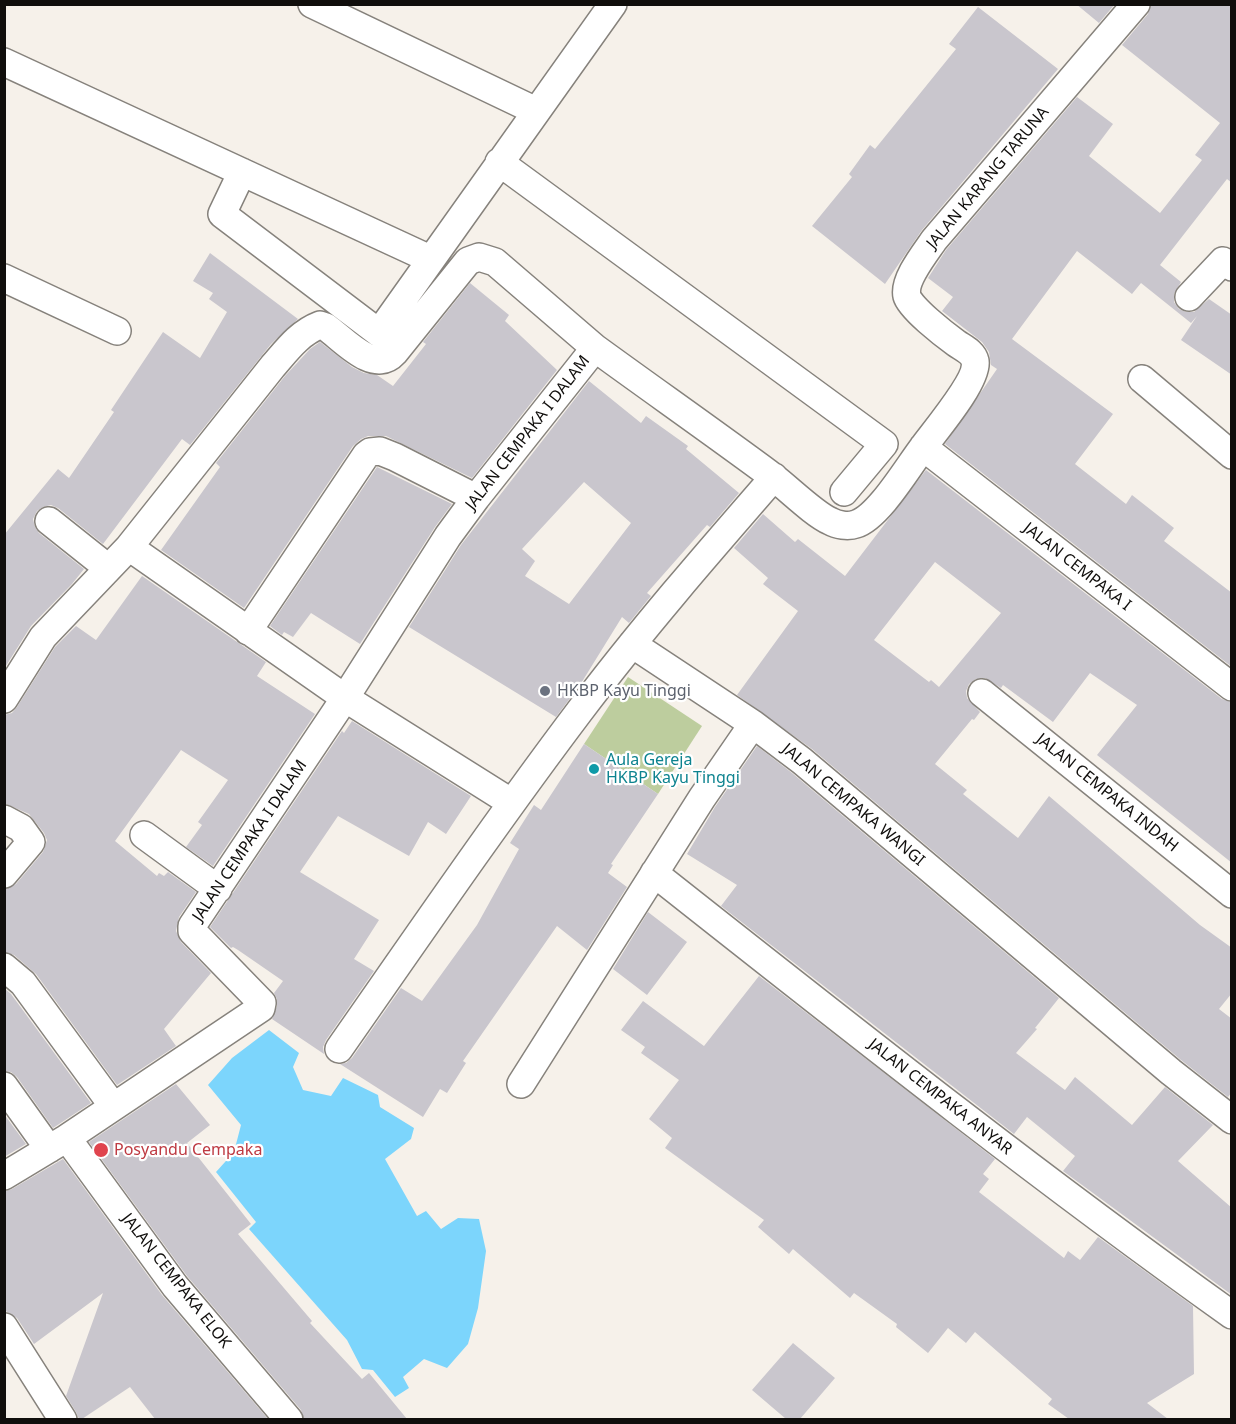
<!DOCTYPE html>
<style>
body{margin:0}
#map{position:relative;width:1236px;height:1424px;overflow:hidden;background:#f6f1ea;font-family:"Noto Sans",sans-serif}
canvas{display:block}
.frame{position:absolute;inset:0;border:6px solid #100e0c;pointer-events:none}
</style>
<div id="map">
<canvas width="1236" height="1424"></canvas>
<div class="frame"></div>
</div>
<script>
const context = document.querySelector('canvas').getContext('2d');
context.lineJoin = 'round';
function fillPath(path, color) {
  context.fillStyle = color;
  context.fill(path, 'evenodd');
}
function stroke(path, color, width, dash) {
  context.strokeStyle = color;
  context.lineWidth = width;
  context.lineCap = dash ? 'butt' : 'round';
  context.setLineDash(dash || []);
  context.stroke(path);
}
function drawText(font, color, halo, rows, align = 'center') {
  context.font = font + ' "Noto Sans",sans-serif';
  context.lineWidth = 4.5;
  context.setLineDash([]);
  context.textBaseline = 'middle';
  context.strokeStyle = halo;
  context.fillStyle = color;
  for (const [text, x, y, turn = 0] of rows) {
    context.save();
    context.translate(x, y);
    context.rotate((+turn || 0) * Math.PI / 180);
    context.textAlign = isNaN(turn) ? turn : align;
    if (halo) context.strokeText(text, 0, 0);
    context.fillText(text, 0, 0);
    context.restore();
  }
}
const green = new Path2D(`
 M 628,677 L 702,726 L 658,794 L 584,744 Z`);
const water = new Path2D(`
 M 269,1030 L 299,1053 L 293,1067 L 303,1090 L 331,1096 L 343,1078 L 378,1095 L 380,1107 L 414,1128 L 411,1139 L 385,1159 L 417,1216 L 426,1211 L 441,1229 L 458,1218 L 479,1219 L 486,1251 L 478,1308 L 468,1344 L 447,1368 L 424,1359 L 403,1377 L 409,1388 L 395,1397 L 373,1370 L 362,1369 L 347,1340 L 249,1229 L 256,1222 L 216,1172 L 234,1152 L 241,1125 L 208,1085 L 232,1058 Z`);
const building = new Path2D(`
 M 1076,4 L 1115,4 L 1099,23 Z
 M 1151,4 L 1232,4 L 1232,183 L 1227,179 L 1160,265 L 1181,282 L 1174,294 L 1174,302 L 1179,309 L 1186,312 L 1194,312 L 1209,299 L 1232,315 L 1232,375 L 1181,340 L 1197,316 L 1191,323 L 1141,283 L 1132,294 L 1077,251 L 1012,339 L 1113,414 L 1075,464 L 1126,504 L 1132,495 L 1174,528 L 1164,541 L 1232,593 L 1232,667 L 945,444 L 997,369 L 991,365 L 989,352 L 982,342 L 942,311 L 953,297 L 928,278 L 946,250 L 1077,97 L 1113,124 L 1089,156 L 1160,213 L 1202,160 L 1195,155 L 1220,123 L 1122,45 L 1148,14 Z
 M 978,7 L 1058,69 L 922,230 L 885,284 L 812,226 L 852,177 L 849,174 L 870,145 L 875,149 L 956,49 L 949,44 Z
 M 210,253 L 298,319 L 271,344 L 190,445 L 182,439 L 103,544 L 58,508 L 51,505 L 43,507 L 37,511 L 33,519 L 35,527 L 39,533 L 84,569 L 72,584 L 31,626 L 4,669 L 4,535 L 58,469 L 69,478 L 114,412 L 111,410 L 163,332 L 200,358 L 227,312 L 209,299 L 213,293 L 193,281 Z
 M 470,283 L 509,315 L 505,321 L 557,370 L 472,478 L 386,436 L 368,436 L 361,439 L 353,446 L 244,608 L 161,550 L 220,467 L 216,463 L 285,376 L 310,349 L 320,342 L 352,367 L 364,373 L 377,375 L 393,386 L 426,344 L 423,342 Z
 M 589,381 L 641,423 L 646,416 L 688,446 L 686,449 L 739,493 L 710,527 L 707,525 L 647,593 L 651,596 L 629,623 L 622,617 L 580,685 L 556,717 L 409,627 L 461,545 ZM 584,482 L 631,523 L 569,604 L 525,576 L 535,561 L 522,549 Z
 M 377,467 L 452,504 L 435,527 L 360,644 L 311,613 L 293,637 L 284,632 L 282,635 L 270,626 Z
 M 926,470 L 1222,699 L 1232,702 L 1232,863 L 1097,755 L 1137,705 L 1090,673 L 1053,722 L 1003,685 L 1001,688 L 985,678 L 976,679 L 969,684 L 966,691 L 967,698 L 980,712 L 974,720 L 972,719 L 935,764 L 967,790 L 963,794 L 1018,838 L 1049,796 L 1200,925 L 1232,948 L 1232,993 L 1219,1009 L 1232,1019 L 1232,1092 L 1228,1097 L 1181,1060 L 812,749 L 737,695 L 798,611 L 763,584 L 768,578 L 734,548 L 763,514 L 795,542 L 798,539 L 845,576 ZM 935,562 L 1001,613 L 939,687 L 931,680 L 929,682 L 874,640 Z
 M 142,576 L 266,662 L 257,676 L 315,714 L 213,866 L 186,847 L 202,825 L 198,822 L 228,780 L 181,750 L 115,841 L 157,876 L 159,873 L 164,876 L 168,872 L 196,892 L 179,917 L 176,931 L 181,942 L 211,973 L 164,1029 L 176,1046 L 117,1085 L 36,974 L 14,955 L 4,952 L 4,889 L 16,884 L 43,852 L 47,840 L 44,833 L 29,814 L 4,803 L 4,715 L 12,713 L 17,707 L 55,647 L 76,626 L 96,640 Z
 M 352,721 L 471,796 L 446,834 L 428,822 L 409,856 L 338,816 L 300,872 L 379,920 L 354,959 L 374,971 L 326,1040 L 323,1047 L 324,1054 L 272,1019 L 277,1006 L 277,999 L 274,993 L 283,981 L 238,950 L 233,947 L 231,948 L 210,927 L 342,731 L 344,733 Z
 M 584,744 L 658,794 L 611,864 L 613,865 L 608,873 L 627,887 L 587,950 L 557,926 L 463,1061 L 466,1063 L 447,1093 L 440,1089 L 423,1117 L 340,1064 L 346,1063 L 352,1058 L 401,988 L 422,1001 L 477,925 L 519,849 L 510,843 L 534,805 L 541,810 Z
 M 757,746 L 792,773 L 1059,998 L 1035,1028 L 1037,1029 L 1016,1053 L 1065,1090 L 1075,1077 L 1132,1125 L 1165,1087 L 1213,1125 L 1178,1161 L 1232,1208 L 1232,1295 L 1063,1171 L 1075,1156 L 1027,1117 L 1014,1134 L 721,906 L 737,885 L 687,854 L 715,807 Z
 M 648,912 L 687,942 L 647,995 L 613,969 Z
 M 759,976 L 995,1159 L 983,1174 L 989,1179 L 979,1192 L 1064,1258 L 1068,1251 L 1080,1260 L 1098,1237 L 1193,1306 L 1194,1374 L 1147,1403 L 1168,1419 L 1069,1419 L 1048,1404 L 1052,1399 L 975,1332 L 966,1343 L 948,1328 L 928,1353 L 896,1327 L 897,1324 L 854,1293 L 850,1298 L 793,1249 L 789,1254 L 758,1227 L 764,1220 L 665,1148 L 672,1138 L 649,1119 L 679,1080 L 641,1053 L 645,1047 L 621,1030 L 643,1001 L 704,1046 Z
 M 4,988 L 11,994 L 91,1103 L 53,1128 L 17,1077 L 11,1072 L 4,1071 Z
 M 176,1084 L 210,1125 L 187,1143 L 251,1224 L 238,1234 L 312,1321 L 310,1323 L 362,1379 L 369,1373 L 407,1419 L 304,1419 L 301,1410 L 187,1276 L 89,1142 Z
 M 4,1114 L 26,1144 L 4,1157 Z
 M 63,1159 L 162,1295 L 268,1419 L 155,1419 L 130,1387 L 82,1419 L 79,1419 L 76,1412 L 66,1396 L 103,1293 L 34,1344 L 17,1318 L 4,1310 L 4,1192 L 12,1189 Z
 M 793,1343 L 835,1378 L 800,1419 L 786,1419 L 752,1390 Z`);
const street = new Path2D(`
 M 312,4 L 536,111
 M 4,62 L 430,259
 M 499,162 L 884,444 L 844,492
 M 242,172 L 222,214 L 379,333 L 613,4
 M 4,278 L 117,331
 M 1189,297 L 1223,261 L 1232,267
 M 1142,379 L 1232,455
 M 923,447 L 1232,687
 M 49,521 L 108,568
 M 129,547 L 273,366 C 287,350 299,333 320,325 L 326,327 C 343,339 374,375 394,353 L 468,261 L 479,257 L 495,262 L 595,348
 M 248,631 L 366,455 L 370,452 L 380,451 L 395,457 L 476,498
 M 632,644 L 753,724 L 802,761 L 1171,1072 L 1232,1120
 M 982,693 L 1232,894
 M 4,699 L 43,637 L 129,547 L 345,698 L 512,803
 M 4,819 L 21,828 L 31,842 L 4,874
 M 144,835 L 218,889
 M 654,873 C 844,1023 1034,1174 1232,1315
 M 4,967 L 23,983 L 113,1106
 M 339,1049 C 418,936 496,822 579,712 C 640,631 707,554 774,477
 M 521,1084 L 702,798 L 753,724
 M 4,1086 L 49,1149
 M 67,1138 L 261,1008 L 262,1003 L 192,931 L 192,926 L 345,698 L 448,536 L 476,498 L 595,348 C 654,391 714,433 772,476 C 788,488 814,514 830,521 C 837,525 848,527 856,524 C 879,517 909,465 924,446 C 935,431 979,379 975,361 C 973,352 963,348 956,343 C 945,335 910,308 907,296 C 903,280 926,252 934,240 L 1136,4
 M 4,1176 L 67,1138 L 175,1286 L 289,1420
 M 4,1327 L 63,1420`);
const markers = [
 [545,691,6,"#6b7280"],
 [594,769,6,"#0f9aa8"],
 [101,1150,8,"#e0444e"]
];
const streetNames = [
 ["JALAN KARANG TARUNA",988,178,-50],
 ["JALAN CEMPAKA I DALAM",528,433,-52],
 ["JALAN CEMPAKA I",1077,567,38],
 ["JALAN CEMPAKA INDAH",1107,793,39],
 ["JALAN CEMPAKA WANGI",853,805,40],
 ["JALAN CEMPAKA I DALAM",250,841,-56],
 ["JALAN CEMPAKA ANYAR",940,1097,38],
 ["JALAN CEMPAKA ELOK",176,1281,52]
];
const worshipNames = [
 ["HKBP Kayu Tinggi",557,691]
];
const cultureNames = [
 ["Aula Gereja",606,760],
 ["HKBP Kayu Tinggi",606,778]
];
const healthNames = [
 ["Posyandu Cempaka",114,1150]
];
fillPath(green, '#bdcd9e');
fillPath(water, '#7cd5fc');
fillPath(building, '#c9c6cd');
stroke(street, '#86827c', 30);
stroke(street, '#fff', 27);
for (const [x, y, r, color] of markers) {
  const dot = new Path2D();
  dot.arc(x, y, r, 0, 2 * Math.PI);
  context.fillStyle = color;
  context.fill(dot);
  stroke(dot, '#fff', 2);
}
drawText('16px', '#100e0c', '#fff', streetNames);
drawText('16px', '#5b616d', '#fff', worshipNames, 'left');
drawText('16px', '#0d838f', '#fff', cultureNames, 'left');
drawText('16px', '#be3a42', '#fff', healthNames, 'left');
</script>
